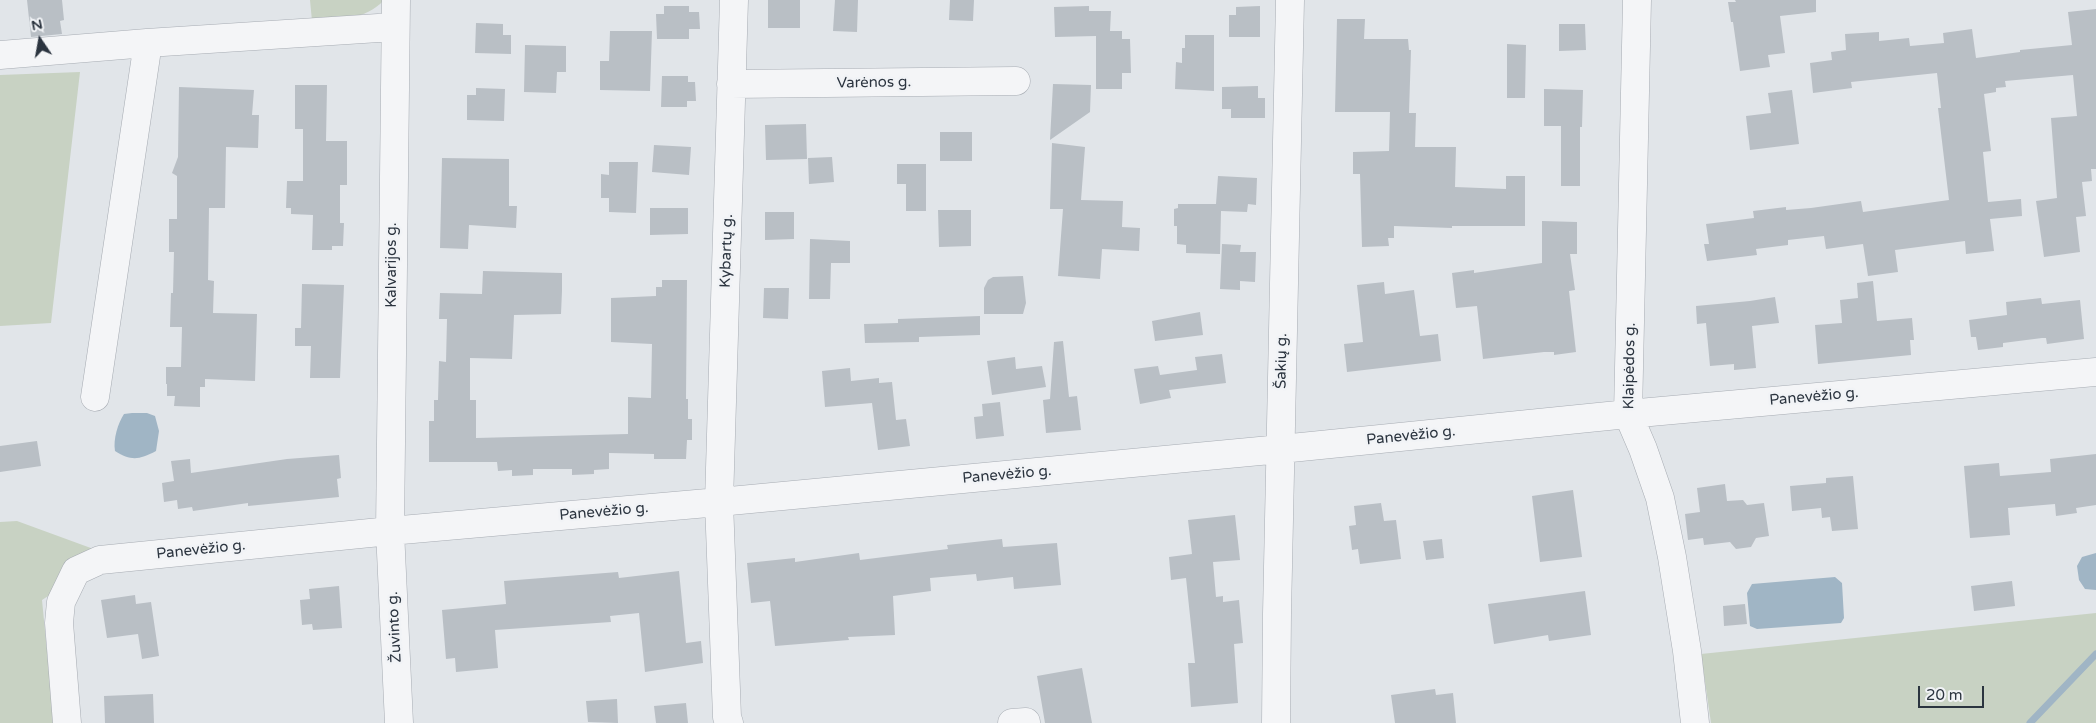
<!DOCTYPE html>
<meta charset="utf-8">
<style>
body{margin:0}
#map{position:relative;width:2096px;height:723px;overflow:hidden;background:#e1e5e9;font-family:"Varela Round",sans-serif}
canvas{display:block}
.north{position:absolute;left:15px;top:15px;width:50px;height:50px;-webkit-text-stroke:4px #f1f3f6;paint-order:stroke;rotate:348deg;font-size:14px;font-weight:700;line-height:20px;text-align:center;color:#2b343f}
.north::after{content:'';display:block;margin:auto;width:18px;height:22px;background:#2b343f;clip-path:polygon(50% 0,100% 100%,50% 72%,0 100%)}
.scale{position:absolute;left:1918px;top:686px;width:66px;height:22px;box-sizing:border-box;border:2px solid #2b343f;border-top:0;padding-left:6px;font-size:15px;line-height:18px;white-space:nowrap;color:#2b343f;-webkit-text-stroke:4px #f1f3f6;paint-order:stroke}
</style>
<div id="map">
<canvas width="2096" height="723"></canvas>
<div class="north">N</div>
<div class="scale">20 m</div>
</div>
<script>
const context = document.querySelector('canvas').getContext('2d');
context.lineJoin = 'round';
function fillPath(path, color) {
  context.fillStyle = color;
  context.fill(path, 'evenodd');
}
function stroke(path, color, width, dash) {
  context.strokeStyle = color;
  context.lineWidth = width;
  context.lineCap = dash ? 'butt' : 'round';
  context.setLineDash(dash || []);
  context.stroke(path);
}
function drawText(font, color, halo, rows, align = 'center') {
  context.font = font + ' "Varela Round",sans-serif';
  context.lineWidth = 5;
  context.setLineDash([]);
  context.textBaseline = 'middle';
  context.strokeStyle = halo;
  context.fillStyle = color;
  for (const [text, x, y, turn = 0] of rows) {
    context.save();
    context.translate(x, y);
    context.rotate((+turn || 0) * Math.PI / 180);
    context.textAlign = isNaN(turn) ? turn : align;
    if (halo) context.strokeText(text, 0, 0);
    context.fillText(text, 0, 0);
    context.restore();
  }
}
const green = new Path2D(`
 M 310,0 L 384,0 C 365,21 338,19 312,21 Z
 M 80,72 L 51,323 L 0,326 L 0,75 Z
 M 17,521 L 99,551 L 65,585 L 42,600 L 54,723 L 0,723 L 0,522 Z
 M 2096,613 L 2096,723 L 1711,723 L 1701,654 Z`);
const water = new Path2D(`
 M 132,413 L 147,413 L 155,416 L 159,431 L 156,451 C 139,460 131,461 115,451 C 113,439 118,423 124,414 Z
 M 2096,553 L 2096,590 L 2085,589 L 2079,580 L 2077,566 L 2082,557 Z
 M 1835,577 L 1842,583 L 1844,618 L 1841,623 L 1757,629 L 1750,626 L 1747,593 L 1752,584 Z`);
const stream = new Path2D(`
 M 2030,723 L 2096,654`);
const building = new Path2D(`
 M 27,0 L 62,0 L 64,20 L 60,21 L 62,34 L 31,37 Z
 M 768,0 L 800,0 L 800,28 L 768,28 Z
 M 835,0 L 858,0 L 857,32 L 833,31 Z
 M 950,0 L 974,0 L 973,21 L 949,20 Z
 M 1735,0 L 1816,0 L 1816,12 L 1780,16 L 1785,53 L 1768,55 L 1770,67 L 1740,71 L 1733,22 L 1731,22 L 1728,2 L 1736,2 Z
 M 664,6 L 689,6 L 689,12 L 699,12 L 700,29 L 689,29 L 689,39 L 657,39 L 656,14 L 664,14 Z
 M 1089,6 L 1089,11 L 1111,11 L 1110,31 L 1122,31 L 1122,39 L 1130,39 L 1131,73 L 1122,73 L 1122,89 L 1096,89 L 1096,36 L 1055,37 L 1054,7 Z
 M 1260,6 L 1260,37 L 1229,37 L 1229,15 L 1236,15 L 1236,7 Z
 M 2096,9 L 2096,169 L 2091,169 L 2092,181 L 2082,182 L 2086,216 L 2076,217 L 2080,252 L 2044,257 L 2036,201 L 2057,198 L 2051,118 L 2077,116 L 2073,75 L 2005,81 L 2006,87 L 1996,88 L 1996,92 L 1984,94 L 1991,151 L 1983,152 L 1988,202 L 2021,199 L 2022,216 L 1990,219 L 1994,251 L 1966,254 L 1965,241 L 1895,250 L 1898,272 L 1868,276 L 1863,244 L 1826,249 L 1824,236 L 1788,240 L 1788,245 L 1756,249 L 1757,255 L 1707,261 L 1704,244 L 1709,244 L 1706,224 L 1754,218 L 1753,211 L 1786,207 L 1786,210 L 1811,208 L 1861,201 L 1863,212 L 1949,200 L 1938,108 L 1941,108 L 1937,73 L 1851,82 L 1852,88 L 1813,93 L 1810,63 L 1832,60 L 1831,52 L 1846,50 L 1845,34 L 1879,32 L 1879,41 L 1909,38 L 1910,46 L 1944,43 L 1943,33 L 1972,29 L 1976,58 L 2020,52 L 2020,50 L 2072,45 L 2068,12 Z
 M 1337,19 L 1365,19 L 1364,39 L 1408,39 L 1409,50 L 1411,50 L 1409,113 L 1416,113 L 1415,147 L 1456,147 L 1455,187 L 1506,189 L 1506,176 L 1525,176 L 1525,226 L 1452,226 L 1452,228 L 1394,226 L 1394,238 L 1388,238 L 1389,246 L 1362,247 L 1360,174 L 1353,174 L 1353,152 L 1389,151 L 1390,112 L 1335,112 Z
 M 476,23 L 503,24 L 503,35 L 511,35 L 511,54 L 475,53 Z
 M 1559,24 L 1585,24 L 1586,50 L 1559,51 Z
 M 610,31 L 652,31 L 650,91 L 600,90 L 600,61 L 609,61 Z
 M 1185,35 L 1214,35 L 1214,91 L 1175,89 L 1176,62 L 1182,63 L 1182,48 L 1185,48 Z
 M 1507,44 L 1526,45 L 1525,98 L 1507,98 Z
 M 525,45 L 566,46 L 566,72 L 557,72 L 556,93 L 524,92 Z
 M 662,76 L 688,76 L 688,82 L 695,82 L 696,101 L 687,101 L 687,107 L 661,107 Z
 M 1053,84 L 1091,85 L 1090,112 L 1050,140 Z
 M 295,85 L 327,85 L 326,141 L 347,141 L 347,185 L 340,185 L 340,223 L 344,223 L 343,246 L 332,246 L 332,250 L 312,250 L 313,215 L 291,214 L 291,208 L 286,208 L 287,181 L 303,181 L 303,129 L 295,129 Z
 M 1258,86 L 1258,98 L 1265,98 L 1265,118 L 1231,118 L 1231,109 L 1222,109 L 1222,87 Z
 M 179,87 L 254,90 L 252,115 L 259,115 L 258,148 L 226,147 L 225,208 L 209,208 L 208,280 L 214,281 L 213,313 L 257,314 L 255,381 L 205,379 L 205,387 L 200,387 L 200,407 L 174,406 L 175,396 L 167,396 L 167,384 L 166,384 L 166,367 L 181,367 L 182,327 L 170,327 L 171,293 L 173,293 L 174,252 L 169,252 L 169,219 L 177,219 L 177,176 L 172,173 L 178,157 Z
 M 476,88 L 505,89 L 504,121 L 467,120 L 467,95 L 476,95 Z
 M 1544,89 L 1583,90 L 1582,127 L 1580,127 L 1580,186 L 1561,186 L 1561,126 L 1544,126 Z
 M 1792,90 L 1799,144 L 1750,150 L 1746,116 L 1771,113 L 1768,93 Z
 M 806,124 L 807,159 L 766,160 L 765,125 Z
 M 940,132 L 972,132 L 972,161 L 940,161 Z
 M 1052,143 L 1085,147 L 1081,200 L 1123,201 L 1122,227 L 1140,228 L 1139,251 L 1102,249 L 1100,279 L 1058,276 L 1063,209 L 1050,209 Z
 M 654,145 L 691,147 L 689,175 L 652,172 Z
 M 832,157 L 834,182 L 809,184 L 808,158 Z
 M 442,158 L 509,159 L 509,206 L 517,206 L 516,228 L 469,225 L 468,249 L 440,248 Z
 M 609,162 L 638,162 L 636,213 L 609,212 L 609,198 L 601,198 L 601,174 L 609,175 Z
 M 897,164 L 926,164 L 926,211 L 906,211 L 906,184 L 897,184 Z
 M 1218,176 L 1257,178 L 1256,205 L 1248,204 L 1247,212 L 1221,211 L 1220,254 L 1186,253 L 1186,245 L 1177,244 L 1177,226 L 1174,226 L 1174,209 L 1178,208 L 1178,204 L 1216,204 Z
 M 650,208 L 688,208 L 688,234 L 650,235 Z
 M 938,210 L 971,210 L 971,246 L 939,247 Z
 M 765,212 L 794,212 L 794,239 L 765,240 Z
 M 1542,221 L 1577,222 L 1577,254 L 1570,254 L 1575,290 L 1569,291 L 1576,352 L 1554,355 L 1554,352 L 1544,352 L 1483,359 L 1477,306 L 1456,308 L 1452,273 L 1474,270 L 1474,273 L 1542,263 Z
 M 810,239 L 850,241 L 850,263 L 831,263 L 830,299 L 809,299 Z
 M 1222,244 L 1241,245 L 1240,252 L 1256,252 L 1255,282 L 1240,281 L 1240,290 L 1220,289 Z
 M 483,271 L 562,273 L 562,291 L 561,314 L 514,315 L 512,359 L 470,358 L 470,400 L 476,400 L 476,438 L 628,434 L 628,397 L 651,398 L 652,344 L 611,342 L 611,298 L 656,296 L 656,287 L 662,287 L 662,280 L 687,280 L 686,399 L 688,399 L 688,419 L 692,419 L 692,440 L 687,440 L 686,459 L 654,459 L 654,454 L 609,453 L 609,469 L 594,470 L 594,474 L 572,475 L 572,469 L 533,469 L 533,475 L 512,476 L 512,470 L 498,471 L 497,462 L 429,462 L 429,421 L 434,421 L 434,400 L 438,400 L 439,361 L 446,362 L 447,319 L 439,319 L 440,293 L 482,294 Z
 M 1023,276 L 1026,303 L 1023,314 L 984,314 L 984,288 L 988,280 L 993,277 Z
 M 1873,281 L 1877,321 L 1912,318 L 1914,340 L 1910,340 L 1911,355 L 1818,364 L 1815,325 L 1842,323 L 1840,300 L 1858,298 L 1857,283 Z
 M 1384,282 L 1385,294 L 1414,290 L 1420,336 L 1438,334 L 1441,361 L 1347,372 L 1344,344 L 1363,342 L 1357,285 Z
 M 302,284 L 344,285 L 340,378 L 310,378 L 311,346 L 295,346 L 295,328 L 301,328 Z
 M 764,288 L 789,288 L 788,319 L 763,318 Z
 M 1775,297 L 1779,323 L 1752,326 L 1756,368 L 1734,370 L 1734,364 L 1710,366 L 1706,323 L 1697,324 L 1696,306 L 1750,301 Z
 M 2041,298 L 2042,304 L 2080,300 L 2084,339 L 2047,344 L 2046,338 L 2042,338 L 2003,343 L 2003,347 L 1978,350 L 1976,337 L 1971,337 L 1969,320 L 2007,315 L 2006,302 Z
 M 1200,312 L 1203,335 L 1155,341 L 1152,321 Z
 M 980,316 L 980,335 L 919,337 L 919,342 L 865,343 L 864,324 L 898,323 L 898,319 Z
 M 1063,341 L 1069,397 L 1077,396 L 1081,430 L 1046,433 L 1043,400 L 1050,399 L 1054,342 Z
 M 1222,354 L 1226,383 L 1169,390 L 1171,398 L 1140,404 L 1134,369 L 1158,366 L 1160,375 L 1197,370 L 1195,357 Z
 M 1015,357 L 1016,369 L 1042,366 L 1046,387 L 992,395 L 987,361 Z
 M 850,368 L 851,381 L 879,378 L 879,383 L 892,382 L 896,420 L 906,419 L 910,446 L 878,450 L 872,403 L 825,407 L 822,371 Z
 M 1000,402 L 1004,436 L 976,439 L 974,417 L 983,416 L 982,404 Z
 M 37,441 L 41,466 L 0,472 L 0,446 Z
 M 2096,454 L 2096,505 L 2076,508 L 2077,513 L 2056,516 L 2055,504 L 2008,508 L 2010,535 L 1970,538 L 1964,466 L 1999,463 L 2000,476 L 2051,472 L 2050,459 Z
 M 339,455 L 341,478 L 337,479 L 339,497 L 248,506 L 248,503 L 193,511 L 192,507 L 178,509 L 177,500 L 164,502 L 162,483 L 174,481 L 171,461 L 190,459 L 191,473 L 287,459 Z
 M 1853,476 L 1858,529 L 1832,531 L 1830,517 L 1822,518 L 1821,508 L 1792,511 L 1790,486 L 1826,483 L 1826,478 Z
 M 1725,484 L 1727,501 L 1743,500 L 1747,505 L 1764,503 L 1769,536 L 1756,538 L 1751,547 L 1736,549 L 1730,542 L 1704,545 L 1703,538 L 1688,540 L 1685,514 L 1700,512 L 1697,488 Z
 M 1573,490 L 1582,557 L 1540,562 L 1532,496 Z
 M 1381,503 L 1384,521 L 1396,520 L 1401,559 L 1360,564 L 1358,549 L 1352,550 L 1349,526 L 1356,525 L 1354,506 Z
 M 1235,515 L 1240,560 L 1213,562 L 1216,597 L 1223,596 L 1223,602 L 1239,600 L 1243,643 L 1234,644 L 1238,703 L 1191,707 L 1188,663 L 1195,663 L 1186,578 L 1171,580 L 1169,557 L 1192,554 L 1188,520 Z
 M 1002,539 L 1003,547 L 1057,543 L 1061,585 L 1014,589 L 1013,577 L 977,581 L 976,574 L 930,578 L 931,591 L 893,596 L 895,635 L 848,637 L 849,640 L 775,646 L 770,601 L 751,603 L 747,563 L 795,558 L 795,562 L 859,553 L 860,560 L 948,549 L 947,545 Z
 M 1442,539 L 1444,558 L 1426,560 L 1423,541 Z
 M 679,571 L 686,643 L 701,641 L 703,663 L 645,672 L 639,613 L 610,616 L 611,622 L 495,630 L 498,668 L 456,672 L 455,658 L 446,659 L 442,610 L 506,604 L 504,581 L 618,572 L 619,578 Z
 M 2012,581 L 2015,606 L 1974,611 L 1971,586 Z
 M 339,586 L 342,628 L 313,630 L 312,624 L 302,625 L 300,600 L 310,599 L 309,589 Z
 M 1585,591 L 1591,635 L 1549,641 L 1548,635 L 1494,644 L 1488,604 Z
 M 135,595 L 136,604 L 151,602 L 159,656 L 142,659 L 138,634 L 107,638 L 101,600 Z
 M 1745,604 L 1747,624 L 1724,626 L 1723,606 Z
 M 1082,668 L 1092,723 L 1045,723 L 1037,676 Z
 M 1435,689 L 1436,695 L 1453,693 L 1456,723 L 1395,723 L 1391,695 Z
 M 153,694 L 154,723 L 105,723 L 104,696 Z
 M 617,699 L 618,723 L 588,722 L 586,701 Z
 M 686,703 L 688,723 L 656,723 L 654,706 Z`);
const minor = new Path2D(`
 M 396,0 L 390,531 L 399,723
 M 1637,0 L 1628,414 L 1643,449 L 1660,498 L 1672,557 L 1687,651 L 1695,723
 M 0,55 L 147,43 L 394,27
 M 731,84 L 1016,81
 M 95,397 L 146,56 L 147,43
 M 67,723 L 59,623 L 61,602 L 76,571 L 100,560 L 390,531 L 719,502 L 1281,449 L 1628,414 L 2096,372
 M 729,723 L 727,717 L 719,502 L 734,0
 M 1012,723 L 1026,722
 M 1276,723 L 1277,614 L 1290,0`);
const streetNames = [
 ["Varėnos g.",874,83,-1],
 ["Kybartų g.",727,251,-88],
 ["Kalvarijos g.",392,265,-90],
 ["Šakių g.",1282,361,-89],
 ["Klaipėdos g.",1630,366,-89],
 ["Panevėžio g.",1814,397,-5],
 ["Panevėžio g.",1411,436,-6],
 ["Panevėžio g.",1007,475,-5],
 ["Panevėžio g.",604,512,-5],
 ["Panevėžio g.",201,550,-6],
 ["Žuvinto g.",395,627,-93]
];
fillPath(green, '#c8d2c3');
fillPath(water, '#a0b5c5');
stroke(stream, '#a0b5c5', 7);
fillPath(building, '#b9bfc5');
stroke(minor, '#a7acb3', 29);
stroke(minor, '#f4f5f7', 28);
drawText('15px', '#2b343f', '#f1f3f6', streetNames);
</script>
